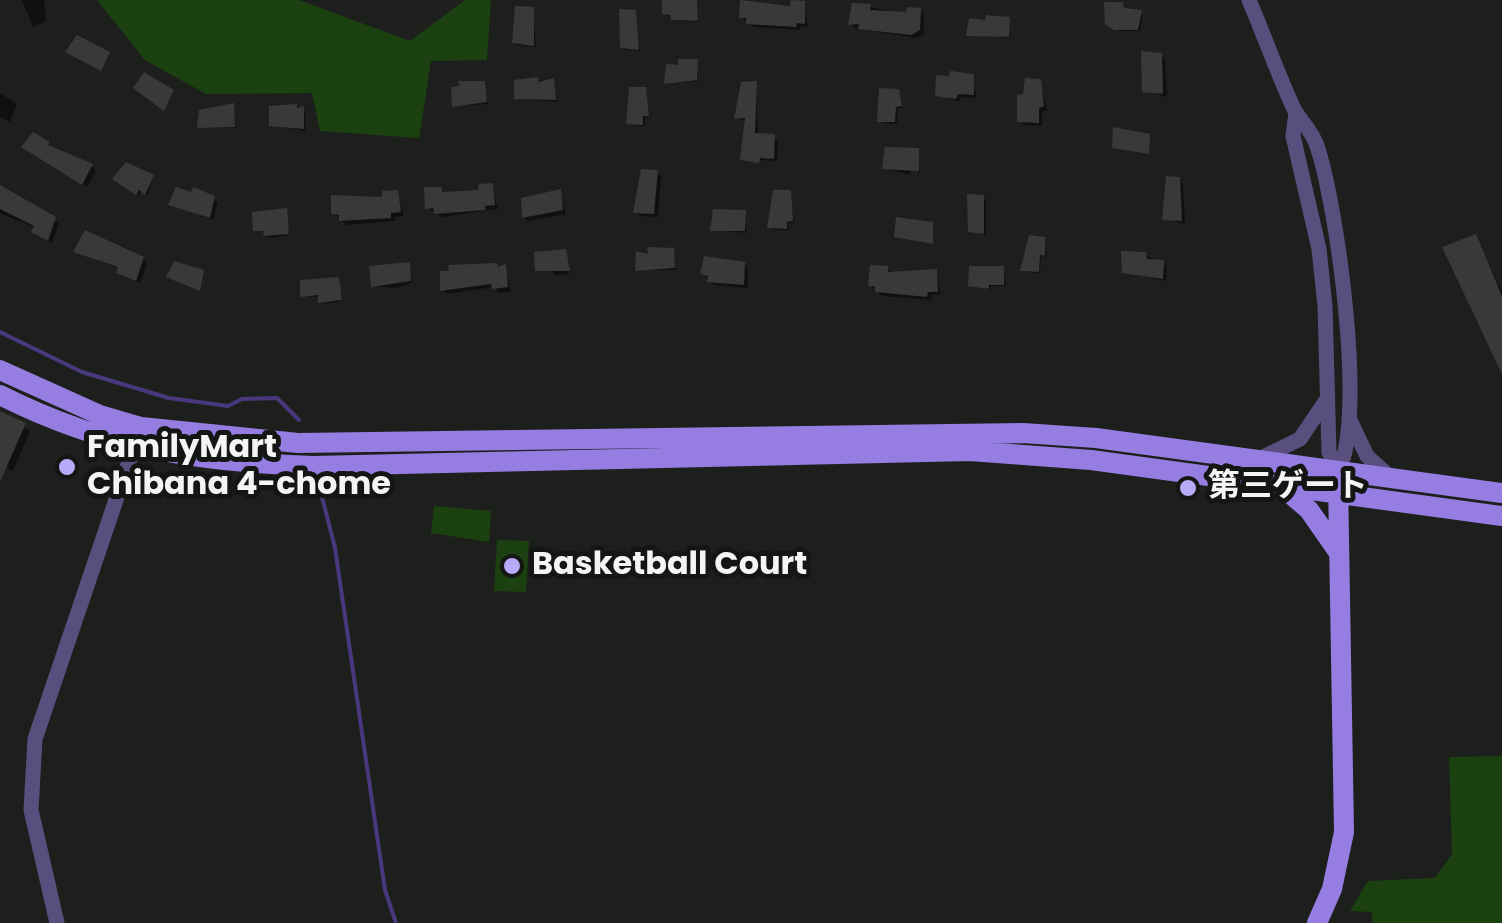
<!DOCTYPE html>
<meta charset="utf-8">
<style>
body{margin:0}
canvas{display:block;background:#1d1f1c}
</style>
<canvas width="1502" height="923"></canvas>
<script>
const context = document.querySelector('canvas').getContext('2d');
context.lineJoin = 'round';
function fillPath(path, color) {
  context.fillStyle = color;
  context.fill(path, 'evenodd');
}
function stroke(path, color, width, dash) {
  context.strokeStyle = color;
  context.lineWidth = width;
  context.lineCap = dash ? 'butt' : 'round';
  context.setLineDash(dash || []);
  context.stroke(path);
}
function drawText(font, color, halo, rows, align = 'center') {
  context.font = font + ' Poppins,"Noto Sans JP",sans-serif';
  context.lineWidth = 10;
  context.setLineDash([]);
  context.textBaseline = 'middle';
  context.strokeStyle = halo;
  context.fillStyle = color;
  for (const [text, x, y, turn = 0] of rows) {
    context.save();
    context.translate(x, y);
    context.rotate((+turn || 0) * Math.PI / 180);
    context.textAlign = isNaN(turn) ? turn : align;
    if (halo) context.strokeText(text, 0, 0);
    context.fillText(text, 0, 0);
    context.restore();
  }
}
const green = new Path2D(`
 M 97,0 L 299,0 L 410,41 L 465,0 L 491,0 L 487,60 L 431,61 L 419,138 L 320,131 L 312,93 L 206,94 L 145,60 Z
 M 434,506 L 491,511 L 489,542 L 431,533 Z
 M 497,540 L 529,541 L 526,592 L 494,591 Z
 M 1502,756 L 1502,923 L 1372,923 L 1372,912 L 1350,911 L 1368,881 L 1435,878 L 1452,854 L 1449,757 Z`);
const shadow = new Path2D(`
 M 22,0 L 44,0 L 46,21 L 33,27 Z
 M 665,0 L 696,1 L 699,22 L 676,21 L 667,16 Z
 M 804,4 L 808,27 L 801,26 L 800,30 L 753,27 L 741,17 Z
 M 1122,4 L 1125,10 L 1143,15 L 1140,31 L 1119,31 L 1110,26 Z
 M 870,7 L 908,15 L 920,10 L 924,14 L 924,34 L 916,38 L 855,28 L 851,24 Z
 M 533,10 L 536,47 L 517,45 L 515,42 Z
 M 635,12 L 640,51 L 625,50 L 622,47 Z
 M 1008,20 L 1011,38 L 968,35 Z
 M 1160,55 L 1165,59 L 1167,97 L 1144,91 Z
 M 697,62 L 698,81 L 667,83 Z
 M 972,76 L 977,98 L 961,97 L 960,102 L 938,95 Z
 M 553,80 L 557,102 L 516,98 L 517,82 Z
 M 1040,81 L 1047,110 L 1042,112 L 1042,126 L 1024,125 L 1020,121 Z
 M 484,83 L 488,104 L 455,106 Z
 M 756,84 L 758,136 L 778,140 L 777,161 L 742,159 L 747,121 L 737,118 Z
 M 645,90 L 650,117 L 645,117 L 645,126 L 631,125 Z
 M 898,91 L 903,108 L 897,108 L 897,124 L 882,123 Z
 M 0,93 L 17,104 L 10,122 L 0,117 Z
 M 233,105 L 236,128 L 200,127 L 214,107 Z
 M 296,106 L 305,110 L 305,131 L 272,125 Z
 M 33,135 L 76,163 L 91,166 L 96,171 L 87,187 L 28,151 Z
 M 918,151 L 920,172 L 910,170 L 910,175 L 885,168 Z
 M 657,172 L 661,176 L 658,217 L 640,216 L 636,212 L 637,189 Z
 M 152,177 L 148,195 L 142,190 L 139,195 L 116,179 Z
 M 1179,179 L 1183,184 L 1185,224 L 1165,219 Z
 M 492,186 L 498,209 L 441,217 L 428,208 L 441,189 L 446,195 L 481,192 Z
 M 0,190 L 59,223 L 52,243 L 39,236 L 36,228 L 0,213 Z
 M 560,192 L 566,214 L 528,221 L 524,217 Z
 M 790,192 L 794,223 L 788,224 L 789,230 L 772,230 Z
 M 397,193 L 404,216 L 395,217 L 395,221 L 346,225 L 334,213 Z
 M 192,195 L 218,202 L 213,220 L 171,204 Z
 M 969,197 L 986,199 L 986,235 L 970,231 Z
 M 286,210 L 290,235 L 268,238 L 266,232 L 256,230 Z
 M 744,212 L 747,233 L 713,230 Z
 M 1475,237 L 1502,291 L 1502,370 L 1446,249 Z
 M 1044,239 L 1047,257 L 1041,256 L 1040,273 L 1025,272 L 1024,252 Z
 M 673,251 L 676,270 L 637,270 Z
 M 76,252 L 143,259 L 147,264 L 140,283 L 123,276 L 120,269 Z
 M 565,252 L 570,273 L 555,276 L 552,271 L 537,270 Z
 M 1145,255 L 1167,266 L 1166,281 L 1124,272 Z
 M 409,265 L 412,283 L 397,288 L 374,286 Z
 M 744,265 L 748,269 L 748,288 L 714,285 L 702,273 Z
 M 505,267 L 511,291 L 499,293 L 494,287 L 447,294 L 443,290 L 451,268 Z
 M 1003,268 L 1006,286 L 991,286 L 990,290 L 971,285 Z
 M 886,269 L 892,274 L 936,271 L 941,295 L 932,295 L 931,300 L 882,296 L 871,285 Z
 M 338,280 L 343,301 L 322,304 L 320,297 L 302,296 Z
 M 0,414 L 30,431 L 13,471 L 0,464 Z`);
const stream = new Path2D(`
 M 0,332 L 82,372 L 169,398 L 228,406 L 242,399 L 277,398 L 299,420
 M 320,489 L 335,548 L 385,890 L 396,923`);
const building = new Path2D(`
 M 662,0 L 697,0 L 698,21 L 671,20 L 670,15 L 662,14 Z
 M 740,0 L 790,6 L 791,0 L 805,1 L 805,24 L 797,23 L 796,27 L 746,24 L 746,18 L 739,18 Z
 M 1104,2 L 1123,2 L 1124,8 L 1142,10 L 1138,30 L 1114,30 L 1105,24 Z
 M 852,3 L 871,4 L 870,10 L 906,12 L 907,7 L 921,8 L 920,30 L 911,35 L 858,29 L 859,24 L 848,25 Z
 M 515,6 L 534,7 L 534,46 L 512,43 Z
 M 619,9 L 636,10 L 639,50 L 620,48 Z
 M 986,15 L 1010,17 L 1009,37 L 966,36 L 969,18 L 985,20 Z
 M 77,35 L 110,52 L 101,71 L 65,52 Z
 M 1141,51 L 1162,53 L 1163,94 L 1142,92 Z
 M 678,59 L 698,59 L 697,80 L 664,84 L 666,64 L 678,65 Z
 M 950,71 L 974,74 L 974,95 L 958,94 L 956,99 L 935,96 L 936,75 L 949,76 Z
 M 144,72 L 174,90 L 164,111 L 133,88 Z
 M 538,77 L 538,82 L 554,78 L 556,100 L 514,99 L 514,80 Z
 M 1025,78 L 1041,79 L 1044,106 L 1039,108 L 1039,123 L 1017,122 L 1017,95 L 1023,94 Z
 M 458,81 L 485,81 L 487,102 L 452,107 L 451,87 L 460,86 Z
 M 757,81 L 755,133 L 775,134 L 774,159 L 760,158 L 759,163 L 740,160 L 745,118 L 734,119 L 741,82 Z
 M 629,87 L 646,87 L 649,116 L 643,116 L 643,125 L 626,124 Z
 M 879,88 L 899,89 L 902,106 L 896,107 L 895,122 L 877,122 Z
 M 234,103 L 235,127 L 197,128 L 199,110 Z
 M 297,104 L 297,108 L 304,106 L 304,129 L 269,126 L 269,106 Z
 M 1113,127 L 1150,134 L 1149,154 L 1112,148 Z
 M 33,132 L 50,142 L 48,145 L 93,164 L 82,185 L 21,147 Z
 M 885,147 L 919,148 L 919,171 L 882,169 Z
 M 126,162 L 154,175 L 145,195 L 139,190 L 136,195 L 112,179 Z
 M 641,169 L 658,170 L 654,214 L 633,213 Z
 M 1166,176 L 1180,177 L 1182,221 L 1162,220 Z
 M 493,183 L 495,205 L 485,206 L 486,210 L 434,214 L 433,208 L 425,209 L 424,187 L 442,187 L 442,192 L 478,190 L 479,184 Z
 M 0,185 L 56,217 L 48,241 L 31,232 L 34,226 L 0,209 Z
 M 176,187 L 191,192 L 193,187 L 215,196 L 210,218 L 168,205 Z
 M 561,189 L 563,210 L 522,218 L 521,198 Z
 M 398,190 L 401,212 L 391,213 L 391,218 L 339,221 L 339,215 L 331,214 L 331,195 L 382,197 L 382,191 Z
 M 773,190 L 791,190 L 793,221 L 787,222 L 787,229 L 767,228 Z
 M 967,194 L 984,195 L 984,234 L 968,232 Z
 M 287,208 L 289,234 L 263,236 L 264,231 L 253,231 L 252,212 Z
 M 713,209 L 746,210 L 745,231 L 710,231 Z
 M 896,217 L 933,222 L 933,244 L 894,237 Z
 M 85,230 L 144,257 L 136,281 L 116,273 L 118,267 L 73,252 Z
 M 1476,234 L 1502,296 L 1502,374 L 1442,247 Z
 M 1029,235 L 1045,237 L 1045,256 L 1040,255 L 1039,272 L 1020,271 Z
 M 647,247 L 674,248 L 675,268 L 635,271 L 636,251 L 648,254 Z
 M 566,249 L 570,271 L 535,271 L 534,252 Z
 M 1121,251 L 1146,252 L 1147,259 L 1164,260 L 1163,279 L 1122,273 Z
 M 704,256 L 745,262 L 744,285 L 707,282 L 708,276 L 700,274 Z
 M 174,261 L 204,270 L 200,291 L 166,277 Z
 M 410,262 L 411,281 L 371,287 L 369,266 Z
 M 497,263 L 498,267 L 506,264 L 508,287 L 492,289 L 491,284 L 440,291 L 440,271 L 449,271 L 448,265 Z
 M 870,265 L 888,266 L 888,272 L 937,269 L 938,292 L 928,292 L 927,297 L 875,292 L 875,286 L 868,286 Z
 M 969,266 L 1004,266 L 1004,285 L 989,285 L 989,289 L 968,286 Z
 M 339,277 L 342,300 L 318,303 L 318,295 L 300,297 L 300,280 Z
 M 0,411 L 26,423 L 0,482 Z`);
const minor = new Path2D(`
 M 1249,0 C 1264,35 1277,72 1293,107 C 1300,121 1312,130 1317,146 C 1337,205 1367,420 1338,471
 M 1296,112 L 1293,136 L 1319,249 L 1325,306 L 1329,452 L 1338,471
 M 1349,418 L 1367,456 L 1389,476
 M 1257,460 L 1300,439 L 1327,399
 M 57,923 L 31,810 L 35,739 L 138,435`);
const major = new Path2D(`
 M 0,370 L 100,415 L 141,427 L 298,443 L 1023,433 L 1096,438 L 1502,493
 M 0,395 C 105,448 197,462 313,466 L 970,451 L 1091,460 L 1502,516
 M 1280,485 L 1309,510 L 1339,553
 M 1317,923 L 1332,889 L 1344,832 L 1338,480`);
const markers = [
 [67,467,10,"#b9aaf7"],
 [1188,488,10,"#b9aaf7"],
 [512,566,10,"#b9aaf7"]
];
const poiNames = [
 ["FamilyMart",87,449],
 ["Chibana 4-chome",87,486],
 ["第三ゲート",1208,488],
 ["Basketball Court",532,566]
];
fillPath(green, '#1c4111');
fillPath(shadow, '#0007');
stroke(stream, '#4a387e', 4);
fillPath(building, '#373a36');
stroke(minor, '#594f7f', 15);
stroke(major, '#957de2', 20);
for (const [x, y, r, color] of markers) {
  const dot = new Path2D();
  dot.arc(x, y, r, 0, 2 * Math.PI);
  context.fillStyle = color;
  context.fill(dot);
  stroke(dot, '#131613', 4);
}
drawText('bold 32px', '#f3f5f2', '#131613', poiNames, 'left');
</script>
